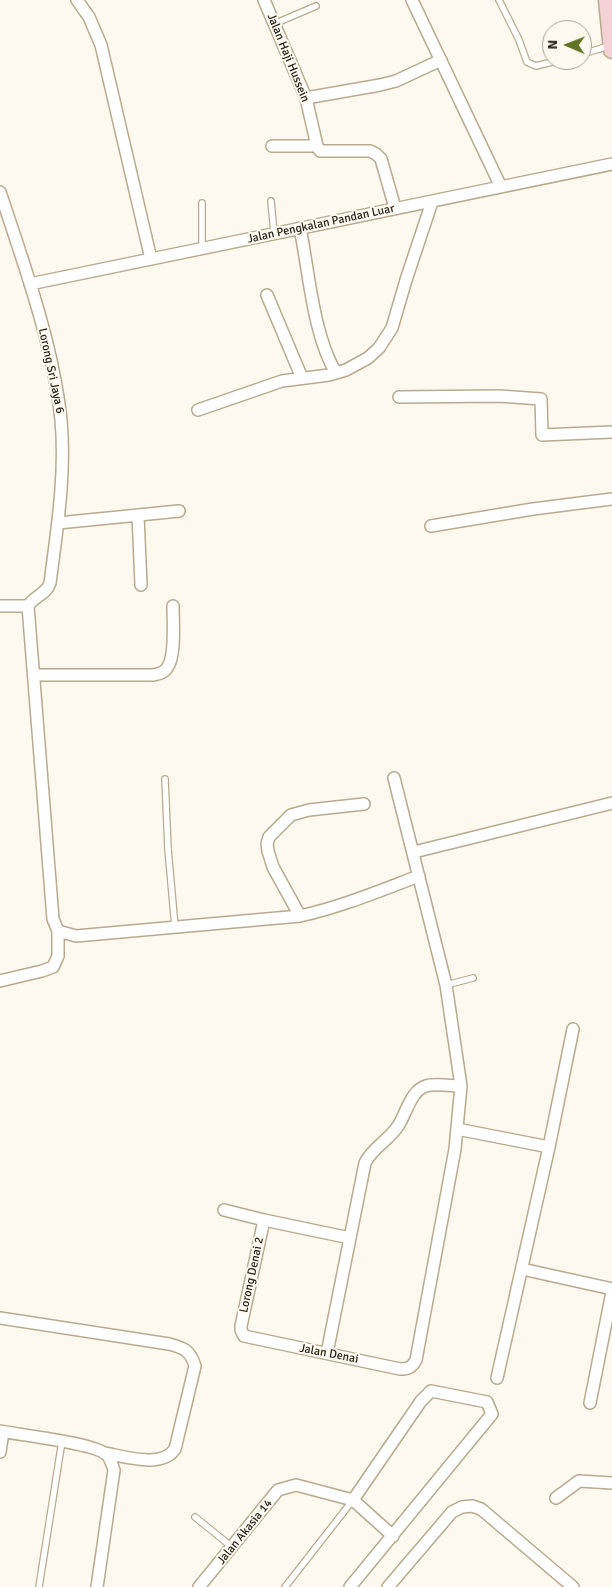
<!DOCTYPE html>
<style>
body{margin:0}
#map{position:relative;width:612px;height:1587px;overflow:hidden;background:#fef9ee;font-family:Signika,sans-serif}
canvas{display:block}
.north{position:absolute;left:542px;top:20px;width:50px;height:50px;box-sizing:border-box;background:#fef9ee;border:1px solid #a8a399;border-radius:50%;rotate:271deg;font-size:14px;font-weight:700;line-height:20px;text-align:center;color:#282319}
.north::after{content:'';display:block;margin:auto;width:18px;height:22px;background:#617525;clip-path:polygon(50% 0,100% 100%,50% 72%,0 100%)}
</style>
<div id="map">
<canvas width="612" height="1587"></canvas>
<div class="north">N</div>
</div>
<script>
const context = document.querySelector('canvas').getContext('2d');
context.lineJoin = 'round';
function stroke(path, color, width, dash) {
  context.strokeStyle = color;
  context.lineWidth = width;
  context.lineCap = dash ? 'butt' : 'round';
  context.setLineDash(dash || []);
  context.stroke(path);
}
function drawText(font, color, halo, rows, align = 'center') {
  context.font = font + ' Signika,sans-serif';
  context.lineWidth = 4;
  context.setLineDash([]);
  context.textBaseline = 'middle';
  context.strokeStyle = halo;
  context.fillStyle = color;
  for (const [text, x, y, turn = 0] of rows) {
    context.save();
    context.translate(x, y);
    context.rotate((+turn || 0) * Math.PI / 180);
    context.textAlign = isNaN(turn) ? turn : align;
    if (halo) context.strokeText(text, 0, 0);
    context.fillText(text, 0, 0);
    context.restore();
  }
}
const lane = new Path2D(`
 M 499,0 L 519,40 L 527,62 L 536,66 L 560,60
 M 274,24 L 316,6
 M 582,54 L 609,46
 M 271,201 L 274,233
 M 202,248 L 202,203
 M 165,779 L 168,849 L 175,927
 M 446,985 L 473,978
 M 195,1517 L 232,1547
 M 39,1587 L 62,1441
 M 285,1587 L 353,1500`);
const street = new Path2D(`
 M 77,0 L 89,17 L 101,45 L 151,259
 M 264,0 L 306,98 L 317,146
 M 412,0 L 501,187
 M 306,98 L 380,85 L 396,81 L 441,60
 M 272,146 L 317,146 L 320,151 L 370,151 L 376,154 L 381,159 L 395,208
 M 0,192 C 24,264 53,344 61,420 C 66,474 57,529 50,583 C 46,595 34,596 28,606
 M 300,228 C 309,272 313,335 336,373
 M 30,284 L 612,164
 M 267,295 L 302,378
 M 399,397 L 499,396 L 541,399 L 542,435 L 612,432
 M 198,410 L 282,381 L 329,375 L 346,370 L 368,358 L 379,348 L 392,328 L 406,280 L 432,202
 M 138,515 L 141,585
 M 58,523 L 179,511
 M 431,526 L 533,509 L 612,499
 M 0,606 L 28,606
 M 28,606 L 53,919 L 58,931 L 76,936 L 300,916 C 341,907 379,891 419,876
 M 34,675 L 153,675 C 158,674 164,673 167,668 C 176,657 173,621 173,606
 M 414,852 L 612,803
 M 300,916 L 273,867 L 268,851 L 267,844 L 269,837 L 291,815 L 309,810 L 364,804
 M 0,981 L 42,971 L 53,967 L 58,956 L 58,931
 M 457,1129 L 549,1147
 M 224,1210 L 264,1220 L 350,1238
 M 264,1220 L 241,1326 L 241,1330 L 244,1336 L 400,1369 C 409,1369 412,1367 416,1360 L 455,1149 L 461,1086 L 446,985 L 394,778
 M 522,1269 L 612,1289
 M 0,1318 L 169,1344 C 184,1348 190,1350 195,1366 L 175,1449 C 162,1469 123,1456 104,1453
 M 327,1353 L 365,1163 C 372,1148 389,1140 398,1126 C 406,1114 411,1090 426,1086 C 435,1083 452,1086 461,1086
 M 497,1378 L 549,1147 L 573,1029
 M 590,1403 L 612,1292
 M 0,1431 C 20,1435 96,1443 107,1455 C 111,1459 112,1465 114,1470 L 97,1587
 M 0,1452 L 3,1432
 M 556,1498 L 579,1481 L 612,1483
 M 199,1587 L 278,1490 L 296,1485 L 353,1500 L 393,1536
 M 350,1587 L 492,1414 L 487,1402 L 431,1391 L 421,1401 L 353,1500
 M 388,1587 L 452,1512 L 462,1507 L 472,1506 L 481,1509 L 573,1587`);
const secondary = new Path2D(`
 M 607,0 L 612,50`);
const streetNames = [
 ["Jalan Haji Hussein",288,58,68],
 ["Jalan Pengkalan Pandan Luar",321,224,-12],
 ["Lorong Sri Jaya 6",51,371,78],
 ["Lorong Denai 2",252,1275,-78],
 ["Jalan Denai",329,1354,11],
 ["Jalan Akasia 14",245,1532,-51]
];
stroke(lane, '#b7aa90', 8);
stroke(street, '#b7aa90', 14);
stroke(secondary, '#b7aa90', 19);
stroke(lane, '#fff', 5.5);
stroke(street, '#fff', 11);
stroke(secondary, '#f4d1d4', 16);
drawText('12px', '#282319', '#fef9ee', streetNames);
</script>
